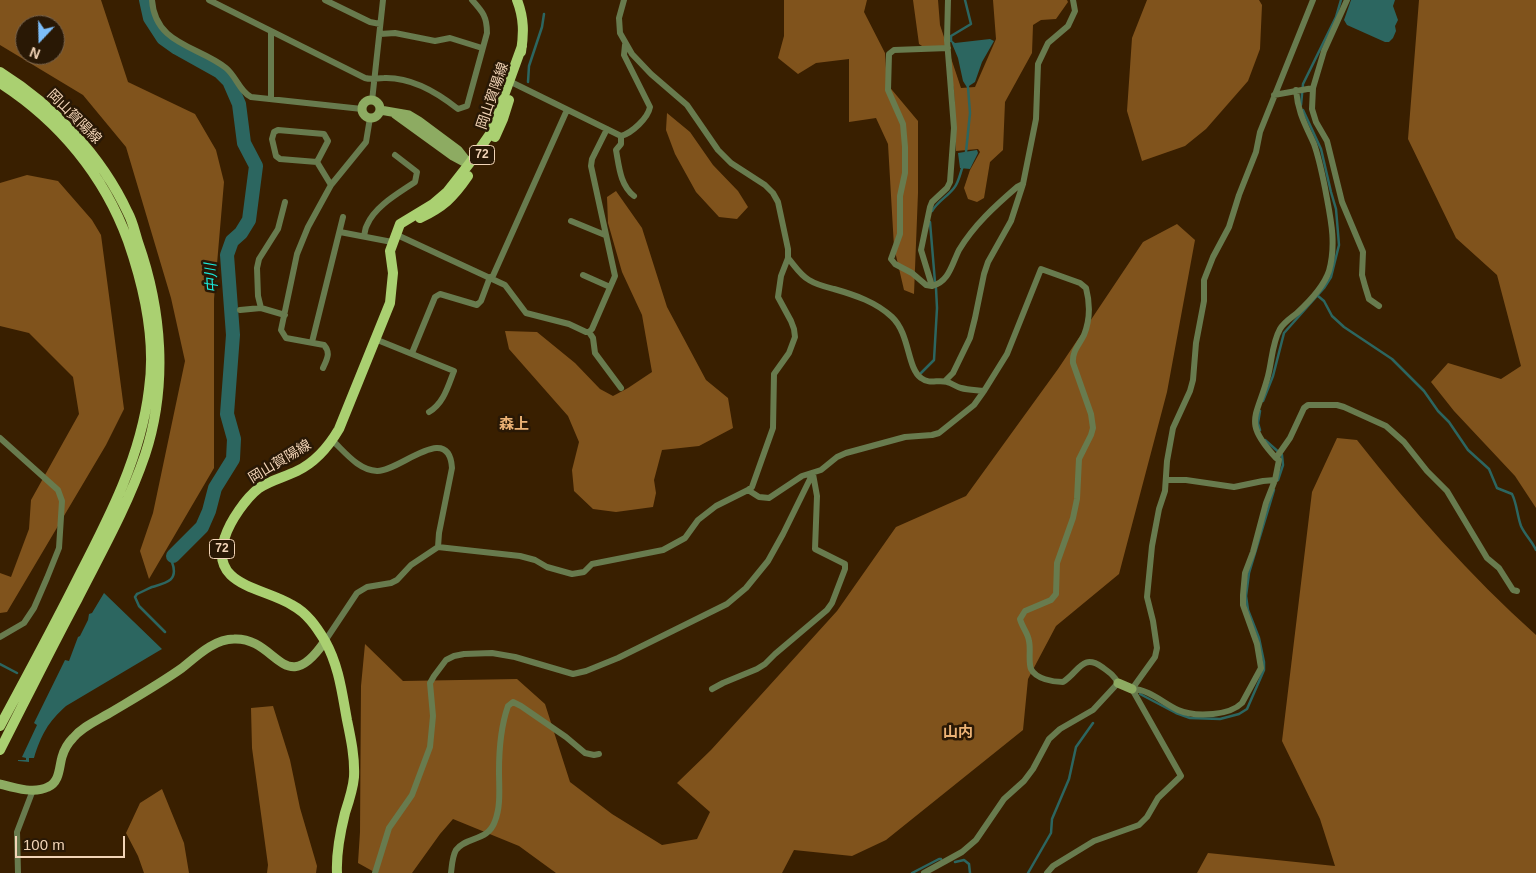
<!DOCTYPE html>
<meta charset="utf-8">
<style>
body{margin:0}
#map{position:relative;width:1536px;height:873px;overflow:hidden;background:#391f00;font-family:Helvetica,sans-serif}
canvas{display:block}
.north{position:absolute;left:15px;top:15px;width:50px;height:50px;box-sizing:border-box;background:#291805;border:1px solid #79634c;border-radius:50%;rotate:201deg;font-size:14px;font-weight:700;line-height:20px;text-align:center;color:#f2d4b7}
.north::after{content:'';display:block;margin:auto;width:18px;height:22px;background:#7dbef9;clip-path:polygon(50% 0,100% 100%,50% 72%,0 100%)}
.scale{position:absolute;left:15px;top:836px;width:110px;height:22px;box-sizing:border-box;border:2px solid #f2d4b7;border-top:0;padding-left:6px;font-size:15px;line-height:18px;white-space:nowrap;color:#f2d4b7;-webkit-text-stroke:4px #291805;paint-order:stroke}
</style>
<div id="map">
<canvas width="1536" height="873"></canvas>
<div class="north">N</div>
<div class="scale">100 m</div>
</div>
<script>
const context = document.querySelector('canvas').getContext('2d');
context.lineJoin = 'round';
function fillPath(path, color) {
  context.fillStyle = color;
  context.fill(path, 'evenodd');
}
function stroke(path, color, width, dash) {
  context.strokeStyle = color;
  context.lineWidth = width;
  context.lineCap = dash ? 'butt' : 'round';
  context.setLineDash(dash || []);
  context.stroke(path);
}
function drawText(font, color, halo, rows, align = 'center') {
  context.font = font + ' Helvetica,"Noto Sans JP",sans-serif';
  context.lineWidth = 5;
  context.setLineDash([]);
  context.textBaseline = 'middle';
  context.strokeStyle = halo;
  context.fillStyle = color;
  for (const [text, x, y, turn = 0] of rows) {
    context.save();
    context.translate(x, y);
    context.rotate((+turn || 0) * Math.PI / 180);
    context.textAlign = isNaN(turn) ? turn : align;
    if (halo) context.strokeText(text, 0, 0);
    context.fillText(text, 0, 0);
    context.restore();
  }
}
const forest = new Path2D(`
 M 0,0 L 101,0 L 128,82 L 195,114 L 216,150 L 224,182 L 214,299 L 214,468 L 149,579 L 140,551 L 153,513 L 185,361 L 171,298 L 126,147 L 83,95 L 0,45 ZM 25,25 L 55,25 L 55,55 L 25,55 Z
 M 784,0 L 867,0 L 864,12 L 885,53 L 887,84 L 918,121 L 918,193 L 914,294 L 904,290 L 894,247 L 888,144 L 876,118 L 849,122 L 849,59 L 816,63 L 798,74 L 778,58 L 784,36 Z
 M 913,0 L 938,0 L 940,25 L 961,88 L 975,87 L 996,39 L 993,0 L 1067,0 L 1068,2 L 1056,19 L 1041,20 L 1033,25 L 1032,53 L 1005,102 L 1003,150 L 990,162 L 984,198 L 977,202 L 968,199 L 964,188 L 970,170 L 980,152 L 978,149 L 956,151 L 954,90 L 944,47 L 925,48 L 919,44 Z
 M 1147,0 L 1259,0 L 1262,5 L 1260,49 L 1248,81 L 1206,129 L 1185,146 L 1142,161 L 1127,111 L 1132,38 Z
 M 1419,0 L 1536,0 L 1536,508 L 1515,476 L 1454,411 L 1431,382 L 1448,363 L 1501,379 L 1521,366 L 1497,275 L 1456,238 L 1408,139 Z
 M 667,113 L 690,132 L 713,165 L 738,191 L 748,207 L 737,219 L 719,217 L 696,192 L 675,154 L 666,130 Z
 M 27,175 L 58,181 L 92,220 L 101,235 L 124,409 L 106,445 L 7,612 L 0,613 L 0,573 L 11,577 L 29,529 L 31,500 L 79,414 L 73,377 L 29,333 L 0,326 L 0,183 Z
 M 616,191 L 642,228 L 667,307 L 706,380 L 728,398 L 733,428 L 699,446 L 662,450 L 654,480 L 656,493 L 653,507 L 616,512 L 593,509 L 574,491 L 572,470 L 579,442 L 568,416 L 509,349 L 505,331 L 537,332 L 575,363 L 600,389 L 613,396 L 628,388 L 652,372 L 642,315 L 622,272 L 608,223 L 607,197 Z
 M 1177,224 L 1195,240 L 1167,392 L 1119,574 L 1056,626 L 1028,679 L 1023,730 L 886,840 L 852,856 L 794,850 L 782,873 L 556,873 L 519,846 L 453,819 L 440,834 L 412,873 L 376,873 L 358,863 L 360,832 L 361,686 L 365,644 L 403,681 L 517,679 L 545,704 L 570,782 L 612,814 L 662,845 L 697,839 L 710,812 L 677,783 L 711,750 L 837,611 L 896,527 L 966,496 L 1058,369 L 1143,242 Z
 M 1337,438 L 1357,440 C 1412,510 1470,576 1536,635 L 1536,873 L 1197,873 L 1208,853 L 1335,866 L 1320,819 L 1282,741 L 1312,492 Z
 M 273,706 L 290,760 L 300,808 L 317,866 L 316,873 L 267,873 L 268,865 L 252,748 L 251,708 Z
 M 162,789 L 184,843 L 189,873 L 144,873 L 138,856 L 126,833 L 140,803 Z`);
const water = new Path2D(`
 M 1351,0 L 1395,0 L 1393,6 L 1398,20 L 1395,26 L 1396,31 L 1393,38 L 1389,42 L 1385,42 L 1347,25 L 1344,20 Z
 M 950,39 L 955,43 L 990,39 L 994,41 L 982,62 L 975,82 L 969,86 L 968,89 L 963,81 L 958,58 Z
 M 977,150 L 978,153 L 970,169 L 960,168 L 958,153 Z
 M 104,593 L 162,649 L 66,706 C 48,722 41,735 34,758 L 29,758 L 29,762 L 18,761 L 18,760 L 26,760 L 26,758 L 22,757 L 37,725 L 34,723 L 65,660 L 69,661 L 78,637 L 80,636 L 88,620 L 89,614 L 92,613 Z`);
const stream = new Path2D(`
 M 951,41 L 951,36 L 971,24 L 965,0
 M 528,82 L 529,66 L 542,27 L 544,14
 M 1301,105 L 1303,84 L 1336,17 L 1341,0
 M 966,152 L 970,113 L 968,87
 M 932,211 C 938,201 947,197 954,188 C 959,182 960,173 963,166
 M 930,222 L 935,282
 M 1318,296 L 1324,301 L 1332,316 L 1344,327 L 1392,359 L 1424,391 L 1438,411 L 1449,422 L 1468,450 L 1489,469 L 1497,488 L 1512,494 C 1517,504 1517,515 1521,526 C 1525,535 1532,541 1536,550
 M 921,373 L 934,360 L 937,308 L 936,288
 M 1263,401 L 1273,376 L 1284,333 L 1324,288 L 1331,277 L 1339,245 L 1336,209 L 1331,192 L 1321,149 L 1303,110
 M 1260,411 L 1258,423 L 1260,430
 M 1265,440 L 1282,455 L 1283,465 L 1278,480
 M 165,632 L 139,606 L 135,597 L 137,594 C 142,592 147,589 152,587 C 166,583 179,581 172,562
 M 0,664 L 17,673
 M 1140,694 L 1176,713 L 1190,718 L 1220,719 L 1239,714 L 1247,709 L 1264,670 L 1264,662 L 1259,638 L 1248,610 L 1246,596 L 1249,573 L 1274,490
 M 955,862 L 964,860 L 969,864 L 970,873
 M 912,873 L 939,859 L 941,859
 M 1028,873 L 1051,833 L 1052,819 L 1069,779 L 1076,747 L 1093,723`);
const river = new Path2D(`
 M 146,0 L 150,18 L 163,38 L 177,48 L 220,72 L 229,81 L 239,104 L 244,143 L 256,166 L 249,220 L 241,233 L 232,241 L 227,255 L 233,335 L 227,414 L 234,439 L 233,459 L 215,488 L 209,511 L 202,527 L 173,556`);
const street = new Path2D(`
 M 152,0 C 155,45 199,46 226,68 C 236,76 240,92 251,97 L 362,109
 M 209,0 L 365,78 C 372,80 377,78 384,78 C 411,77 438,93 458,109 L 467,106 L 487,33 C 487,17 483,12 472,0
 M 325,0 L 370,22 L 380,24
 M 948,0 L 947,40 L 954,128 L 950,182 L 947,188 L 932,202 L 930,207 L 921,250 L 932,286 C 949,282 952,264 959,250 C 974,225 995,206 1017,187 L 1023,184
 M 1347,0 L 1324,51 L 1313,88 L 1312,109 L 1316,122 L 1327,141 L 1342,202 L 1363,252 L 1362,275 L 1365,286 L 1369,299 L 1379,306
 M 271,32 L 271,99
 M 380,34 L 395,33 L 435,41 L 450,38 L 482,48
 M 509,81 L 621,136 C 632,133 648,118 650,107 L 624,55 L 625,45
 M 1274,95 L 1313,88
 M 372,101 L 383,0
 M 621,136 L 621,144 L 616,150 C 619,166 620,185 634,196
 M 317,162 L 328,141 L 324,134 L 278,130 L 274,132 L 272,139 L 276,156 L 280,159 L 317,162 L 331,185
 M 571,221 L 605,235
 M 340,232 L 392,242
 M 395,234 L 505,285 L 526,313 L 569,324 L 586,332 L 589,332 L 592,329 L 615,276 L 591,166 L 592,159 L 607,129
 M 364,236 C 365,233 365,228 367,225 C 375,206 399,193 415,182 L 417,172 L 395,155
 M 788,258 C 795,266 800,275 809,280 C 817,285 826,287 834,289 C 855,295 876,302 892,317 C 910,334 907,368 921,378 C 930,385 938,379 947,382 C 952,383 956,387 961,388 C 968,390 976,390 984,391
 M 583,275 L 610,287
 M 492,278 L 567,110
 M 932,286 L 926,285 L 912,273 L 895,264 L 891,259 L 900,234 L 900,196 L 905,173 L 905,147 L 903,124 L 888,90 L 889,54 L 894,50 L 948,48
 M 261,308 L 258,296 L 257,268 L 259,259 L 278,229 L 285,202
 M 240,310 L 261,308 L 285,315
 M 589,332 L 593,338 L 595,353 L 621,388
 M 375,339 L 454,371 C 448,386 444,403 429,412
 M 312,342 L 343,217
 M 412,353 L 435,297 L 440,294 L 477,305 L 481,301 L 490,277
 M 323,368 C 327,359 331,353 324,345 L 286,338 L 281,330 L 297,254 L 308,227 L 331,185 L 366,142 L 370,118
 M 945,381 L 953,373 L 970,338 L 975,318 L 984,274 L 988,262 L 1011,221 L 1023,184 L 1036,119 L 1038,64 L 1048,43 L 1068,26 L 1075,11 L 1073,0
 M 0,438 L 58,490 L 62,501 L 59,548 L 47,578 L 34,608 L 24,623 L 0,637
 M 332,440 C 345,452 358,470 377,471 C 399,472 449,421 452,468 L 439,533 L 438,547
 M 1276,458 C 1242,421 1257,418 1268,376 C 1272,361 1272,343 1280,329 C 1284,322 1291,318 1297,313 C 1309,302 1324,286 1329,271 C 1337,242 1330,216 1325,188 C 1322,173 1319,158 1314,144 C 1305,124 1298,113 1296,90
 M 1166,480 L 1186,480 L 1234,487 L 1263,481 L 1275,480
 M 748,490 L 759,497 L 769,498 L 802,476 L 821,470 L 837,457 L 846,453 L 905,437 L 932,435 L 939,433 L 974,405 L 984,391 L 1007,354 L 1041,269 L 1080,283 L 1086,288 C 1090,303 1090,320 1084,335 C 1079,345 1072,351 1073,363 L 1091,414 L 1093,428 L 1091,435 L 1079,459 L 1077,499 L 1073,518 L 1057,563 L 1056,594 L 1051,600 L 1025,611 L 1020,619 C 1022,627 1028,633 1029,641 C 1031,649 1028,661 1031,669 C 1036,679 1053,682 1063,682 C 1079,672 1082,653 1102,667 C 1109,672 1114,675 1118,683 L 1093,710 L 1060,729 L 1049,739 L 1033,769 L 1024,781 L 1004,799 L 976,840 L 962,852 L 924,873
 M 325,641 L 357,593 L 367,587 L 391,583 L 397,580 L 411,565 L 438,547 L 520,556 L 535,560 L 547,567 L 572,574 L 584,572 L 592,564 L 663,550 L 685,538 L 698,520 L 716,506 L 748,490 L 752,487 L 773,428 L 774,374 L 789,353 L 795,337 L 794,329 L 791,321 L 778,297 L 781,276 L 788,258 L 788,249 L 778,202 L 773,193 L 765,185 L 731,163 L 718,150 L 687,105 L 651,74 L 632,54 L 620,33 L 619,18 L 624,0
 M 712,689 L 723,683 L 757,669 L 765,664 L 775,654 L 827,610 L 832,603 L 845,569 L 845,564 L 815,549 L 817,496 L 813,474
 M 1132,689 C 1149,689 1163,703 1178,710 C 1189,715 1201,715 1213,714 C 1223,713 1234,711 1242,703 L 1261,668 L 1257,644 L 1243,605 L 1243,595 L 1245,573 L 1253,552 L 1266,503 L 1275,480 L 1279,460 L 1276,458 L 1290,438 L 1304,408 L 1308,405 L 1337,405 L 1344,407 L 1386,426 L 1404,442 L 1427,471 L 1447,491 L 1487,558 L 1499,568 L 1513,590 L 1517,591
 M 1132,689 L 1155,657 L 1157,648 L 1153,621 L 1147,597 L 1152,546 L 1159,509 L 1165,491 L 1167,461 L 1173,428 L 1190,391 L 1193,380 L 1196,343 L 1204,301 L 1204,280 L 1213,257 L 1229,227 L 1239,195 L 1256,152 L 1260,132 L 1313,0
 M 18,873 L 17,832 L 33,790
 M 375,873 L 389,828 L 412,795 L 430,747 L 433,716 L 430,683 L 434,676 L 446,660 L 454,656 L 464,654 L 492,653 L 515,657 L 573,674 L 586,671 L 618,658 L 727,604 L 746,588 L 768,561 L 783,534 L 813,473
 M 451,873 C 452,866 452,857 456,850 C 466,836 488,842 495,821 C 501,806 499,788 499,771 C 499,750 501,726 508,706 L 513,702 L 521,706 L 566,737 L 585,753 L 594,755 L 599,754
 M 1047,873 L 1053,866 L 1094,841 L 1139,825 L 1147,817 L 1158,798 L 1181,776 L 1132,689`);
const secondary = new Path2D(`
 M362 109a9 9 0 1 1 18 0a9 9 0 1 1-18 0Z
 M 380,110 L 409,115 L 419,121 L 458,150 L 469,164
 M 395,114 L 453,156 L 466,163
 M 1118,683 L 1132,689
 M 0,784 C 15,788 34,794 48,787 C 60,782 59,767 62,757 C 64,750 68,743 73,738 C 82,727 96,721 108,714 C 133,699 158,685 182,668 C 197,656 214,639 234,639 C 277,637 284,701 325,641`);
const primary = new Path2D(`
 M 517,0 C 524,18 524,33 521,52
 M 0,72 C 54,106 101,155 128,213 C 133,222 135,233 138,242 C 162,310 168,385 145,455 C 128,505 102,551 78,598 C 51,648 26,699 0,750
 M 0,83 C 59,121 104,175 128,241 C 144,287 156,341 149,389 C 141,456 110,516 79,576 C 54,626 27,676 0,726
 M 495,137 L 503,119 L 509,100
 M 420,218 C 443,207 453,198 468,176
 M 337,873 C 336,852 340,833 345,813 C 349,801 353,789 354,777 C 355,758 351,739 347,720 C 342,693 339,666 325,641 C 316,626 307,613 292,605 C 263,587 208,586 225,537 C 230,521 246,498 259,488 C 271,480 285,477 297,471 C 316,462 329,446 339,429 L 390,303 L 393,273 L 390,251 L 400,224 L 433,204 L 447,192 L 469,164 L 490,134 L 522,46`);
const shields = [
 [482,155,25],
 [222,549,25]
];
const shieldNames = [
 ["72",482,155],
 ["72",222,549]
];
const streetNames = [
 ["岡山賀陽線",493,96,-71],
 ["岡山賀陽線",74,117,45],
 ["岡山賀陽線",280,462,-31]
];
const waterNames = [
 ["中川",212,278,-94]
];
const neighbourhoodNames = [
 ["森上",514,425],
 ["山内",958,733]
];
fillPath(forest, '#80531c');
fillPath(water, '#2c6660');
stroke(stream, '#2c6660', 2.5);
stroke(river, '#2c6660', 14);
stroke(street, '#687b4e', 6);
stroke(secondary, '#8dab62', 9);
stroke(primary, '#aad071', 10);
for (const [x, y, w] of shields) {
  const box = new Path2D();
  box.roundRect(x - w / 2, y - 9.5, w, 19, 4);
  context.fillStyle = '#291805';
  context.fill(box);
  stroke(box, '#f2d4b7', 1);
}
drawText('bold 12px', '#f2d4b7', null, shieldNames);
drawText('14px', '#f2d4b7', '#291805', streetNames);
drawText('italic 15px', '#1aeddf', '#291805', waterNames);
drawText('bold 15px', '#ebb275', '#291805', neighbourhoodNames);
</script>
